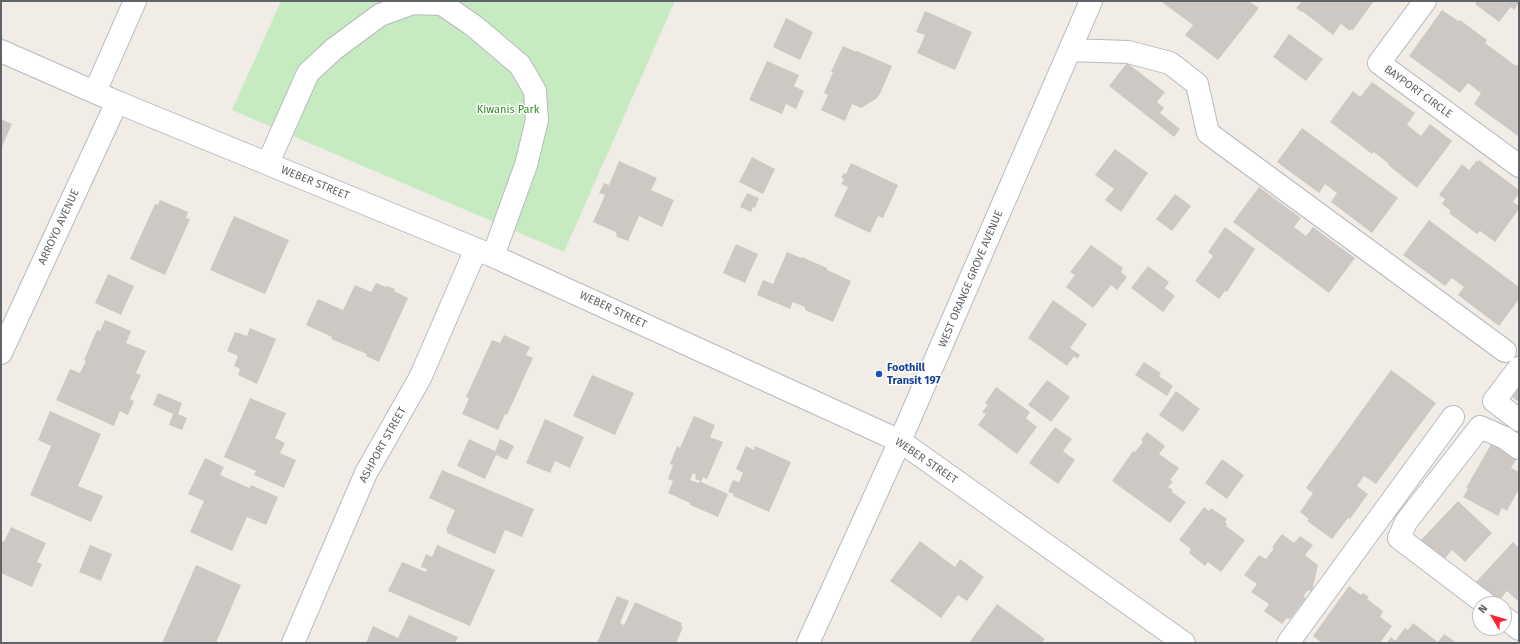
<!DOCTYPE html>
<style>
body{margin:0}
#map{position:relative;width:1520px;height:644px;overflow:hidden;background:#f1ede6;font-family:"Fira Sans",sans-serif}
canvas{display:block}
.frame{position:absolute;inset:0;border:2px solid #5e6468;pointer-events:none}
.north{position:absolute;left:1472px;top:596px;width:40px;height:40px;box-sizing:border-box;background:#fff;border:1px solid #bfc1c3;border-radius:50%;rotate:308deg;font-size:11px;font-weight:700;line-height:16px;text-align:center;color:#5e6468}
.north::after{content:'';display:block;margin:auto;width:14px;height:18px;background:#fa2433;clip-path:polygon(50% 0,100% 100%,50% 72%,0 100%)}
</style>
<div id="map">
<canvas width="1520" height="644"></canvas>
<div class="frame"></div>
<div class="north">N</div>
</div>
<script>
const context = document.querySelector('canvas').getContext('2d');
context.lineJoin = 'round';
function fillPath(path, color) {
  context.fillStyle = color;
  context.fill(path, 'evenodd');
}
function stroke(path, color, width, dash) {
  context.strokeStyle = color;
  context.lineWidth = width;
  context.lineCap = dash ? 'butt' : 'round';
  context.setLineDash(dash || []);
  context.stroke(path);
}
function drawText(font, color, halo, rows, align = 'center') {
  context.font = font + ' "Fira Sans",sans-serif';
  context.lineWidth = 3;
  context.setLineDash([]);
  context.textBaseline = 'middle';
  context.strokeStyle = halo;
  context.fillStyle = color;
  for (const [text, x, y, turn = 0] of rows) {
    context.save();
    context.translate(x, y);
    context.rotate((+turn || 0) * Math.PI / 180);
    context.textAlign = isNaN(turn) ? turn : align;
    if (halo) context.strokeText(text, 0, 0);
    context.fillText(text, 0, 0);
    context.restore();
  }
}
const green = new Path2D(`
 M 281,1 L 675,1 L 564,252 L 232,110 Z`);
const building = new Path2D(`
 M 1164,1 L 1249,1 L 1259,8 L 1218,60 L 1185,35 L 1193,25 L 1163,3 Z
 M 1302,1 L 1374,1 L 1353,30 L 1351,29 L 1350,31 L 1341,24 L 1333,35 L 1302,11 L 1301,12 L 1296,8 Z
 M 1477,1 L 1519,1 L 1519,3 L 1514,10 L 1511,7 L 1499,22 L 1475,4 Z
 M 1442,10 L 1458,21 L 1460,20 L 1487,40 L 1485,43 L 1516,66 L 1519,63 L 1519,134 L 1518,136 L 1474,104 L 1481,93 L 1468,83 L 1460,93 L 1409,56 Z
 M 925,11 L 972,32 L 955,70 L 917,53 L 925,35 L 916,32 Z
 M 786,18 L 813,32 L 800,60 L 773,47 Z
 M 1289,34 L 1323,59 L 1306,81 L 1273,57 Z
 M 843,46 L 856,52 L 857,51 L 892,66 L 880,94 L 876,99 L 861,108 L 852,104 L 845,121 L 821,110 L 828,95 L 824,93 L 833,72 L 831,72 Z
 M 767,61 L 799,75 L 794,86 L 804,91 L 796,109 L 786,104 L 782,114 L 749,100 Z
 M 1127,63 L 1165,92 L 1157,102 L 1164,108 L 1160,113 L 1180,129 L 1174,137 L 1109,86 Z
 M 1372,82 L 1415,113 L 1407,125 L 1421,136 L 1430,124 L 1452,141 L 1417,188 L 1388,165 L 1389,164 L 1374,152 L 1372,154 L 1330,122 L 1353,91 L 1360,97 Z
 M 1,119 L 12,124 L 1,149 Z
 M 1302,128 L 1398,198 L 1372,233 L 1331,202 L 1337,193 L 1325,184 L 1319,193 L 1277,162 Z
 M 1115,149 L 1148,173 L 1121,212 L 1105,200 L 1114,189 L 1095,175 Z
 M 752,157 L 775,169 L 763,194 L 739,182 Z
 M 1477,160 L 1478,162 L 1479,160 L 1519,190 L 1519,193 L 1513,202 L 1519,206 L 1519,209 L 1495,242 L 1480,231 L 1477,234 L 1449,213 L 1451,211 L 1442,204 L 1445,199 L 1439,195 L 1462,164 L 1469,170 Z
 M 619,161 L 657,178 L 651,190 L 674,200 L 662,227 L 639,216 L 628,241 L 617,237 L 616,232 L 593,222 L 605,195 L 599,193 L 604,183 L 609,185 Z
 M 851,163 L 898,185 L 883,218 L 878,216 L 870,233 L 834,216 L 848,187 L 841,184 L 844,179 L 841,178 L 844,173 L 846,174 Z
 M 1259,187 L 1301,218 L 1294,227 L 1306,236 L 1313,227 L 1355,258 L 1329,293 L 1233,222 Z
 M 747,193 L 759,198 L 755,208 L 753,207 L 751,212 L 740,207 Z
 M 1175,194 L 1191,206 L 1172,231 L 1156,219 Z
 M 160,200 L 188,212 L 186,218 L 190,219 L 165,275 L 130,259 L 155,204 L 158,205 Z
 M 234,216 L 289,240 L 265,294 L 210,270 Z
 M 1429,220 L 1519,287 L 1519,299 L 1499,326 L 1458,295 L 1464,287 L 1452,278 L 1445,286 L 1403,255 Z
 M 1225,227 L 1255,249 L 1227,292 L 1225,291 L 1219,299 L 1195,281 L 1213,256 L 1208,252 Z
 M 736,244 L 758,254 L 745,283 L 723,273 Z
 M 1091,245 L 1123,268 L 1121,272 L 1127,277 L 1117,290 L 1111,285 L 1093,308 L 1066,287 L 1075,275 L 1070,272 Z
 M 787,252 L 801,258 L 802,257 L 827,268 L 827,270 L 851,281 L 833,322 L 805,310 L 805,307 L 793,302 L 790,309 L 757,295 L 763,280 L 773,284 Z
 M 1148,266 L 1169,282 L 1165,288 L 1175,296 L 1163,312 L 1131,288 Z
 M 108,274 L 134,286 L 121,315 L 95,303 Z
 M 376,283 L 386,287 L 387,286 L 395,289 L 394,291 L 408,298 L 379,362 L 366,356 L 367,354 L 331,339 L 332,337 L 306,325 L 318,299 L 343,310 L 355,285 L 371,292 Z
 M 1053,300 L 1087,324 L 1070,348 L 1080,355 L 1077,359 L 1074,356 L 1067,366 L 1028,338 Z
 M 105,320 L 131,331 L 126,343 L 146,351 L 136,373 L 141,375 L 130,399 L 134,401 L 128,415 L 120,411 L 114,426 L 56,400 L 70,369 L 80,373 L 86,361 L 84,360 L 97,330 L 100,331 Z
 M 250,328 L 276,339 L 257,384 L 238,375 L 240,369 L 234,366 L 238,356 L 227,351 L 235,332 L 247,336 Z
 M 504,335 L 530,347 L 526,355 L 533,358 L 507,415 L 505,414 L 498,430 L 462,414 L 469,398 L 466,397 L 492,340 L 500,343 Z
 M 1144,362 L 1161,373 L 1159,376 L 1173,386 L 1167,396 L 1135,375 Z
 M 1391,370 L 1436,403 L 1376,484 L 1364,476 L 1357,486 L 1368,494 L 1350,519 L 1348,518 L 1332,539 L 1307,521 L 1309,519 L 1300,512 L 1313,493 L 1306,488 Z
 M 592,375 L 634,393 L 615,435 L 573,416 Z
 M 1047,380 L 1070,397 L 1051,422 L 1028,405 Z
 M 996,387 L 1030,412 L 1026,418 L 1037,427 L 1017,454 L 978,425 L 986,414 L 982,412 L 988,405 L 985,403 Z
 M 1519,387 L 1519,402 L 1512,397 Z
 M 1176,391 L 1200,409 L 1183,432 L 1159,415 Z
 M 158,393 L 182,403 L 178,414 L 187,418 L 182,430 L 169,425 L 173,414 L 153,405 Z
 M 250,398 L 286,413 L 275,438 L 285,443 L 280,453 L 296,460 L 284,488 L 254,475 L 256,471 L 224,457 Z
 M 50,411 L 101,434 L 78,486 L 103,496 L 91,522 L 30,495 L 51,446 L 38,440 Z
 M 694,416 L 715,425 L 710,437 L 723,442 L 707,479 L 703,477 L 701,482 L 728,494 L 718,517 L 690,505 L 690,503 L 668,493 L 673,481 L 668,479 L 673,465 L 670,464 L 677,446 L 680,448 ZM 693,473 L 696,475 L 695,479 L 700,481 L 699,483 L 690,480 Z
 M 545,419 L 584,437 L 570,468 L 555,461 L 550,473 L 526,463 Z
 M 1055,427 L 1072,439 L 1063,451 L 1075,460 L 1058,484 L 1029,463 Z
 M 1147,432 L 1165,446 L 1159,454 L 1179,468 L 1170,480 L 1173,482 L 1168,487 L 1173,490 L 1172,492 L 1186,502 L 1170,523 L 1112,481 L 1133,451 L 1135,452 L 1143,442 L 1141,440 Z
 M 469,439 L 495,451 L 500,439 L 514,446 L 507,460 L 496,455 L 485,479 L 457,466 Z
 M 1493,441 L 1519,455 L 1511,468 L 1519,472 L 1519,489 L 1507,511 L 1502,508 L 1498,516 L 1463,497 L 1468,489 L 1466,488 Z
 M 746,446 L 754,450 L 755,446 L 791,462 L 769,512 L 733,496 L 734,494 L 728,492 L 733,480 L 739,482 L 743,473 L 736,469 Z
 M 205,458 L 224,467 L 220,475 L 249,488 L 251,485 L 278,497 L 266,525 L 247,517 L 232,551 L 190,532 L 204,501 L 188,494 Z
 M 1222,459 L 1244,475 L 1227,499 L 1205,483 Z
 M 442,470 L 534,509 L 522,537 L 505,530 L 495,554 L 447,533 L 447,531 L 446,530 L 455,510 L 429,498 Z
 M 1458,501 L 1492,533 L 1465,562 L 1452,550 L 1442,562 L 1420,541 Z
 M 1204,507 L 1209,511 L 1211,508 L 1227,519 L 1225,522 L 1227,524 L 1226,526 L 1245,540 L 1221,572 L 1208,562 L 1205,566 L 1189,553 L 1191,549 L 1179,540 Z
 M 11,527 L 46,543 L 37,562 L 42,564 L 32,587 L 1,573 L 1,540 L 4,542 Z
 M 1282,534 L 1294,543 L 1300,536 L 1313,545 L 1305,555 L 1318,565 L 1312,592 L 1308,590 L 1303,597 L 1306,598 L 1290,619 L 1287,618 L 1282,624 L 1264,611 L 1269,604 L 1251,592 L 1257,584 L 1244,575 L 1259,555 L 1266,559 L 1274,548 L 1272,547 Z
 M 920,541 L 955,567 L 960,559 L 984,577 L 967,601 L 958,595 L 941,618 L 890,581 Z
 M 1513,542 L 1519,548 L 1519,602 L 1507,591 L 1497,603 L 1475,583 Z
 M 90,545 L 112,554 L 101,581 L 79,572 Z
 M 437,545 L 495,570 L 470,626 L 388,591 L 402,562 L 426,572 L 427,569 L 421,567 L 426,554 L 432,557 Z
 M 196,565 L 241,585 L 216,643 L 162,643 Z
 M 1349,586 L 1361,595 L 1363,593 L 1369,597 L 1367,599 L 1383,611 L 1380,617 L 1392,626 L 1380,643 L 1364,642 L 1363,643 L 1322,643 L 1313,636 Z
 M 617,596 L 629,601 L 620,623 L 624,625 L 635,602 L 682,623 L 681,626 L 683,627 L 676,643 L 597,643 Z
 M 997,604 L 1045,639 L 1042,643 L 969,643 Z
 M 409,615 L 458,637 L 455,643 L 366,643 L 373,626 L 398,638 Z
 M 1413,623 L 1438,642 L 1444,634 L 1457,643 L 1387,643 L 1391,637 L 1395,641 L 1405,628 L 1408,630 Z`);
const minor = new Path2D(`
 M 1425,1 L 1379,63 L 1519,166
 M 1070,50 L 1128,52 L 1170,63 L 1197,84 L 1208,133 L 1505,351
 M 1,51 L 117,102 L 493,256 L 900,441 L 1184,643
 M 95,92 L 135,1
 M 268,163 L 308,73 L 334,49 L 380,15 L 413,3 L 442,4 L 474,26 L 520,65 L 535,91 L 537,120 L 526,165 L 493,256
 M 1,353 L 117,102
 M 1519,368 L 1494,401 L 1519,420
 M 1486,604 L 1399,538 L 1406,522 L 1480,427 L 1505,438 L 1519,448
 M 1504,617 L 1519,629
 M 293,643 L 366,473 L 420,378 L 476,249
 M 808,643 L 900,441 L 1091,1
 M 1288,643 L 1453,417`);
const markers = [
 [879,374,4,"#1a4fb4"]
];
const streetNames = [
 ["BAYPORT CIRCLE",1418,92,36],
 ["WEBER STREET",315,183,22],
 ["ARROYO AVENUE",59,227,-65],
 ["WEST ORANGE GROVE AVENUE",971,279,-67],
 ["WEBER STREET",613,310,25],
 ["ASHPORT STREET",383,445,-61],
 ["WEBER STREET",926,461,34]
];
const parkNames = [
 ["Kiwanis Park",508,110]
];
const transitNames = [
 ["Foothill",887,368],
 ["Transit 197",887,381]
];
fillPath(green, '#c7ebc1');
fillPath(building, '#cdc8c3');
stroke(minor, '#b7babe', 24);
stroke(minor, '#fff', 22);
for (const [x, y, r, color] of markers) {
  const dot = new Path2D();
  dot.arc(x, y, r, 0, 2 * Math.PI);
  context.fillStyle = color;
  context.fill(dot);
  stroke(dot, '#fff', 1.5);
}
drawText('11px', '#5e6468', '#fff', streetNames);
drawText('11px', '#37872d', '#fff', parkNames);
drawText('bold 11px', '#164399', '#fff', transitNames, 'left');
</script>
